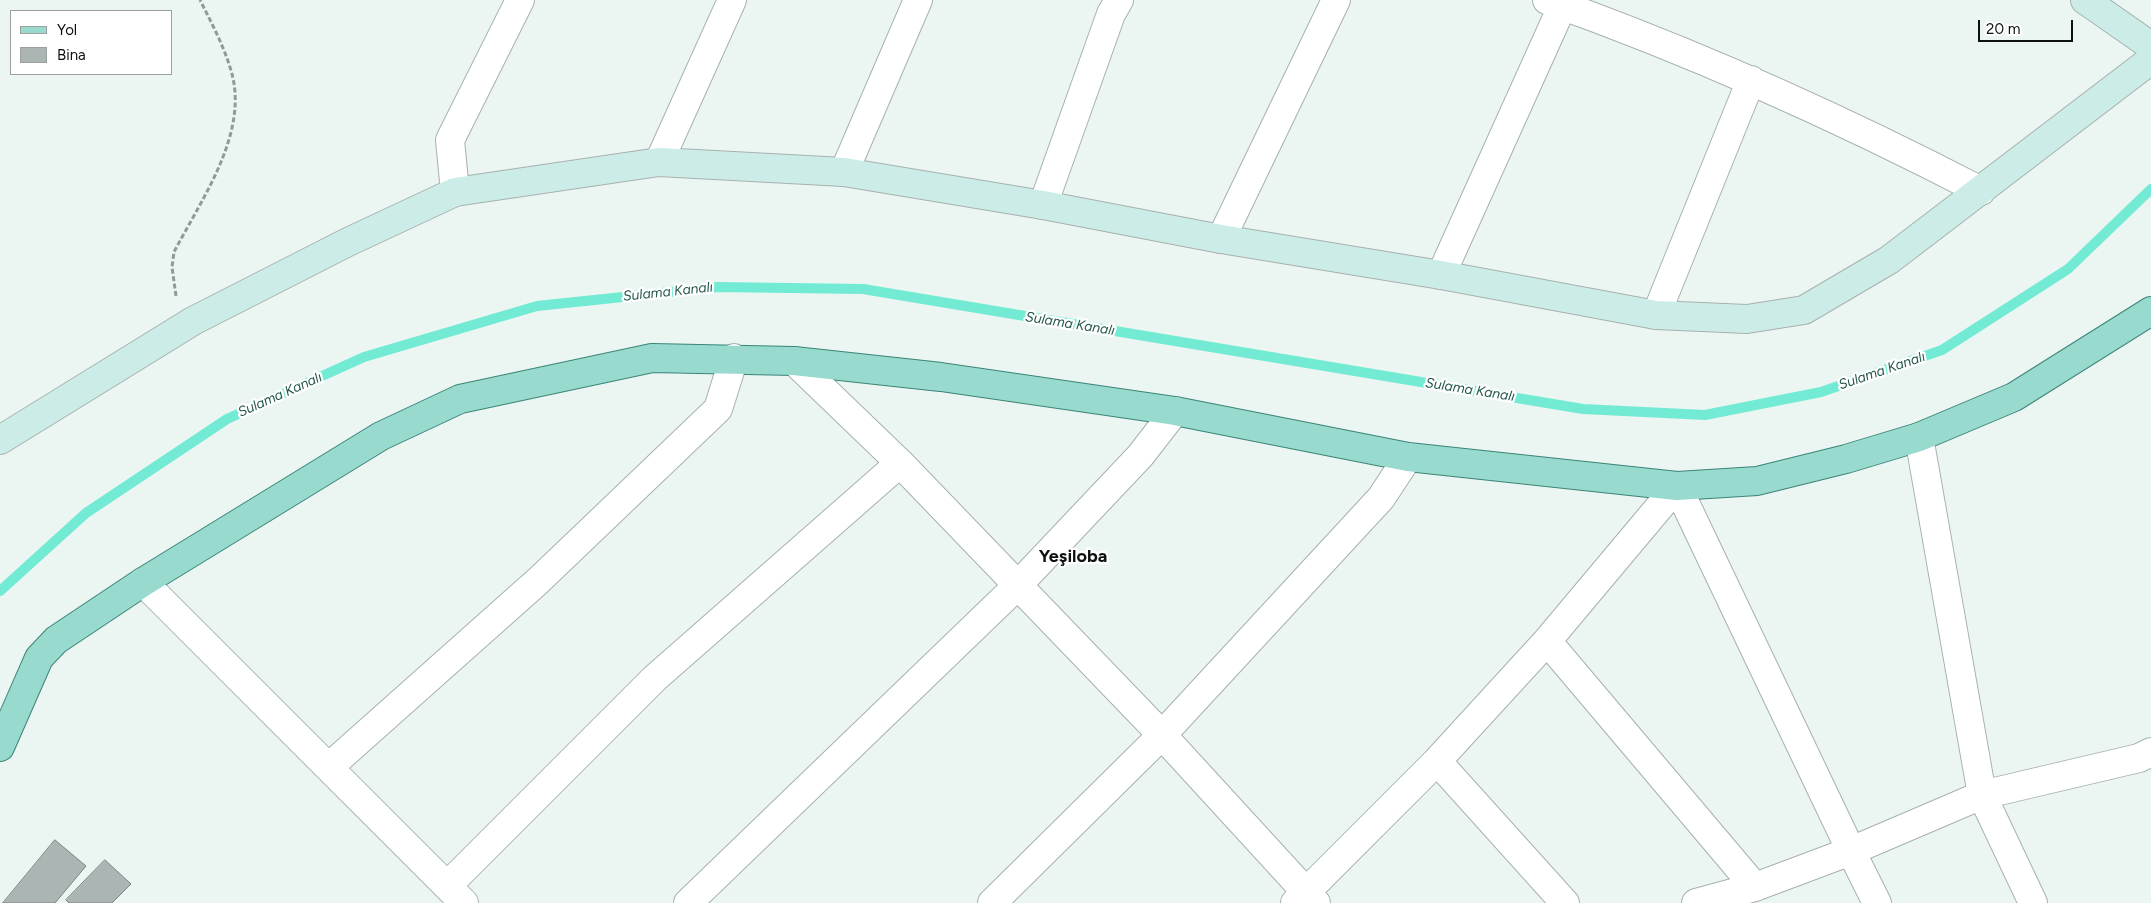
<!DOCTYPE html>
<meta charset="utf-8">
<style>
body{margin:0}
#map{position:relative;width:2151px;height:903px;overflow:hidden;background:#ebf6f3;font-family:Figtree,sans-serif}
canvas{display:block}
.legend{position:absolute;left:10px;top:10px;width:162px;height:65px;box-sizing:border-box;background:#fff;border:1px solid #9ea09f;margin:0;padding:6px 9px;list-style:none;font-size:15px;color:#0d1110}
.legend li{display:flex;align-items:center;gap:10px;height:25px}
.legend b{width:25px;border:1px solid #9ea09f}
.scale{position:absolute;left:1978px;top:20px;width:95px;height:22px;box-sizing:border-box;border:2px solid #0d1110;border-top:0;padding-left:6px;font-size:15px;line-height:18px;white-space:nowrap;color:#0d1110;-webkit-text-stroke:4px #fff;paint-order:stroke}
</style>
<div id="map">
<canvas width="2151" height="903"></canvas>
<ul class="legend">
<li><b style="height:6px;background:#98dace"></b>Yol</li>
<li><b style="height:14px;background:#abb5b3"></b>Bina</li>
</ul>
<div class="scale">20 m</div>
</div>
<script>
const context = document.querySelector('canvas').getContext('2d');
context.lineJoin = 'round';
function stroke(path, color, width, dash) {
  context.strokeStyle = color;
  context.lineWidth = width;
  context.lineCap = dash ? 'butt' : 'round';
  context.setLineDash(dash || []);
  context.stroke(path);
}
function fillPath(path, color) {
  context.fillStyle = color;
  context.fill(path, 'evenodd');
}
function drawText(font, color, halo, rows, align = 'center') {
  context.font = font + ' Figtree,sans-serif';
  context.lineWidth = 4.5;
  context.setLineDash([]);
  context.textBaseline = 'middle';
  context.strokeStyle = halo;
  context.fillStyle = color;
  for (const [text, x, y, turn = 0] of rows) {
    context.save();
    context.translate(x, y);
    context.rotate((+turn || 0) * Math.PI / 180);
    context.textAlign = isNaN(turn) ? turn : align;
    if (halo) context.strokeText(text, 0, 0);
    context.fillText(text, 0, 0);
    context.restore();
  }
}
const stream = new Path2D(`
 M 0,591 L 86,513 L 227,419 L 364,357 L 537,306 L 718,287 L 863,289 L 1583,409 L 1705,415 L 1821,392 L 1942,350 L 2068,269 L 2151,189`);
const building = new Path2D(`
 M 55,840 L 86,866 L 55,903 L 3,903 Z
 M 105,860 L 131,884 L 112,903 L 69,903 L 66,900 Z`);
const path = new Path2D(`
 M 176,296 L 172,267 L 174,252 C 201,200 248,135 232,74 C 225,48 212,24 200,0`);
const street = new Path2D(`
 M 1547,0 C 1696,53 1840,118 1981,191
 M 659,162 L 732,0
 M 844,172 L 918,0
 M 455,192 L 450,140 L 520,0
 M 1043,205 L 1111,14 L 1119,0
 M 1221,239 L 1336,0
 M 1441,275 L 1565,0
 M 1656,315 L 1751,80
 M 794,361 L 900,463 L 1162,735 L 1316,903
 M 1919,437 L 1982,795 L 2033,903
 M 143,582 L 464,903
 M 1547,641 L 1755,887
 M 1437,761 L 1565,903
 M 329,767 L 538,581 L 718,409 L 734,358
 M 447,886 L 655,678 L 900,463
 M 688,903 L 1017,586 L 1140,456 L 1175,411
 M 992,903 L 1162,735 L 1381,498 L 1408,457
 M 1295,903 L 1437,761 L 1547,641 L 1677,486 L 1851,851 L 1877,903
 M 1696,903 L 1755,887 L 1851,851 L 1982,795 L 2139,758 L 2151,752`);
const secondary = new Path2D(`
 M 2085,0 L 2151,46
 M 0,440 L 193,321 L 348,242 L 455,192 L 659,162 L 844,172 L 1043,205 L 1221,239 L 1441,275 L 1656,315 L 1747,319 L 1804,310 L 1889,260 L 2151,60`);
const primary = new Path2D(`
 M 0,747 L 39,658 L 56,640 L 143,582 L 381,436 L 460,399 L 652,358 L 794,361 L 941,377 L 1175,411 L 1408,457 L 1677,486 L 1757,481 L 1846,459 L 1919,437 L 2014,397 L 2151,311`);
const waterNames = [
 ["Sulama Kanalı",668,292,-6],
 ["Sulama Kanalı",1070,324,9],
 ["Sulama Kanalı",1882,371,-19],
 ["Sulama Kanalı",1470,390,9],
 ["Sulama Kanalı",280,395,-24]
];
const districtNames = [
 ["Yeşiloba",1073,557]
];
stroke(stream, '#73ead4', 10);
fillPath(building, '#abb5b3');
stroke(building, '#7a8482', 1);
stroke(street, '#a7b1ae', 30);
stroke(secondary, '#a7b1ae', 30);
stroke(primary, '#3b8477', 30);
stroke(path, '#929a98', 3, [5, 2.5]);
stroke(street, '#fff', 28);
stroke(secondary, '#ccede7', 28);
stroke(primary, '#98dace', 28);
drawText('italic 14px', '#24574e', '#fff', waterNames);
drawText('bold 18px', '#0d1110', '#fff', districtNames);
</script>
